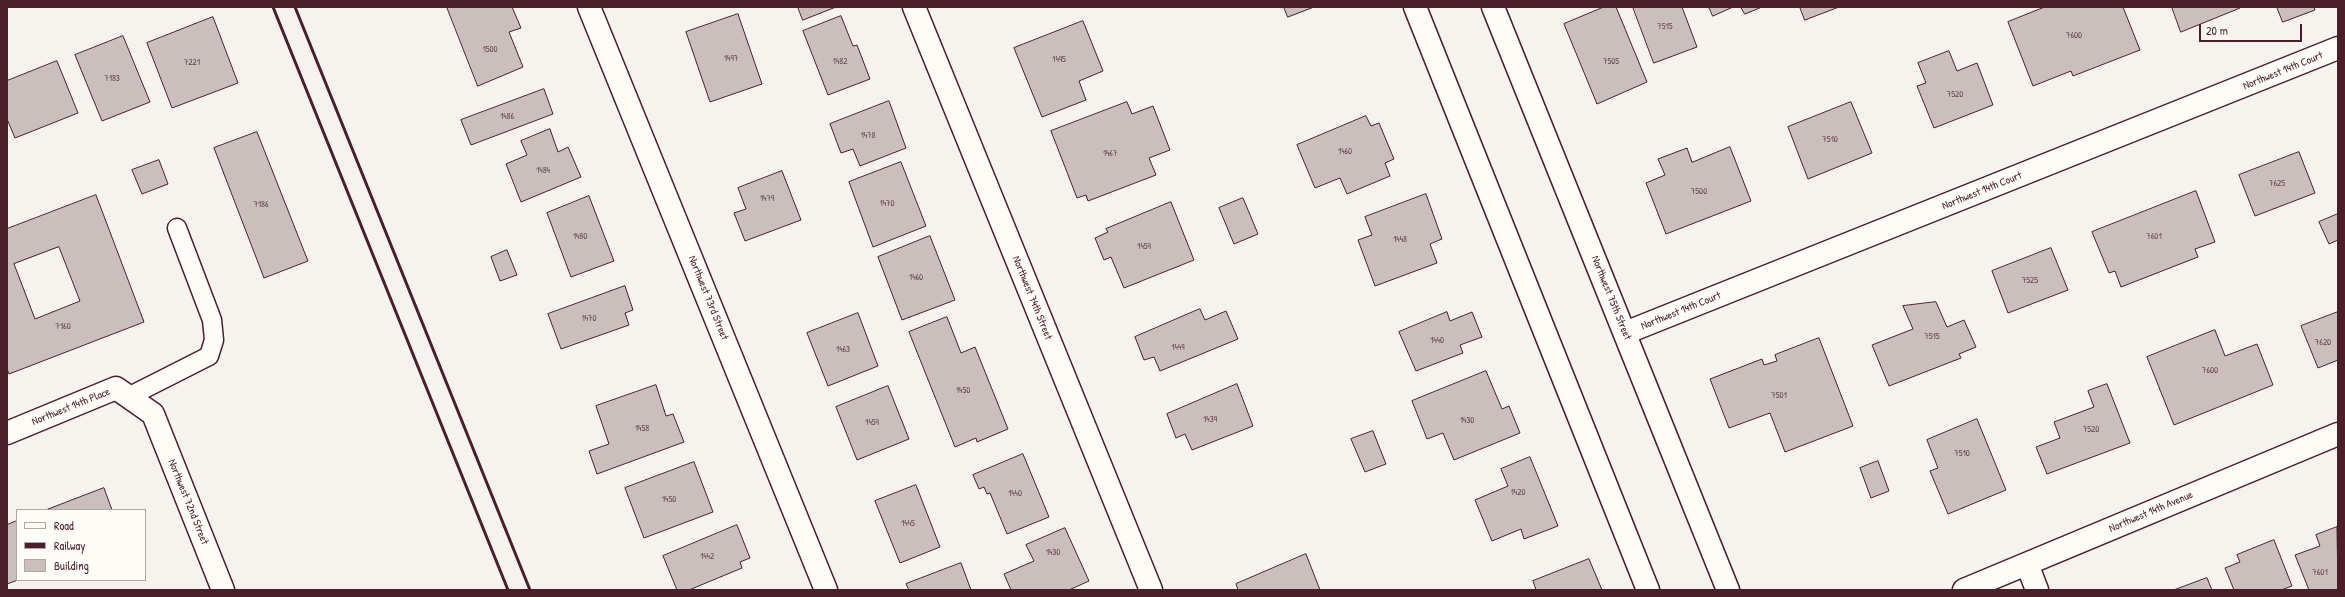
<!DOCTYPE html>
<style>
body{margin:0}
#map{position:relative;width:2345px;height:597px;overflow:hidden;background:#f6f3ef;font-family:"Patrick Hand",sans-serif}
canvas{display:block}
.frame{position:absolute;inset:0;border:8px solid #4a1f2b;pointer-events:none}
.legend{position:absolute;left:16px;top:509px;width:130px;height:72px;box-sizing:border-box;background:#fdfcf7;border:1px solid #b5a4a5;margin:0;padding:5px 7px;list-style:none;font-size:12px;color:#4a1f2b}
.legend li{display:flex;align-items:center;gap:8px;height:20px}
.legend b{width:20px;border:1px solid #b5a4a5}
.scale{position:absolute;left:2199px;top:24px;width:103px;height:18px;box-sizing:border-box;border:2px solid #4a1f2b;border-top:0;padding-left:5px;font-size:12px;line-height:14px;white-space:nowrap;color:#4a1f2b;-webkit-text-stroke:3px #fdfcf7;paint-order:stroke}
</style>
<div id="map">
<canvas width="2345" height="597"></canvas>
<div class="frame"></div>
<ul class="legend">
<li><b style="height:5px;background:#fdfcf7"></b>Road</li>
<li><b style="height:5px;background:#4a1f2b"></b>Railway</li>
<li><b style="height:11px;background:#cbbfbe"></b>Building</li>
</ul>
<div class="scale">20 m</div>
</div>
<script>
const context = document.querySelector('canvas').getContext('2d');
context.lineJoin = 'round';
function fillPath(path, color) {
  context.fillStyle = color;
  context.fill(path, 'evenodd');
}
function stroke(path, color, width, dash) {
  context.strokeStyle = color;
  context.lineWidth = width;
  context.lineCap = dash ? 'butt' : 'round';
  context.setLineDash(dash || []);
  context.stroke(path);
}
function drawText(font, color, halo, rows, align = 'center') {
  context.font = font + ' "Patrick Hand",sans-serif';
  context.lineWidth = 3;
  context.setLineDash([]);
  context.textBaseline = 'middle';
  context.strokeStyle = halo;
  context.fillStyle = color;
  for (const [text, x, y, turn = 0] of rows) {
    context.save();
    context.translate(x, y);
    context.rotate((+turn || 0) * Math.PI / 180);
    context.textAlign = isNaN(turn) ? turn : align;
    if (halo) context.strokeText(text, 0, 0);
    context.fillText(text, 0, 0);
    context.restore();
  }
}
const building = new Path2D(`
 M 447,7 L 512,7 L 521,28 L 509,32 L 523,67 L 478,86 Z
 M 798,7 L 836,7 L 803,20 Z
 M 1284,7 L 1314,7 L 1288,17 Z
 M 1604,7 L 1616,7 L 1647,82 L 1597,104 L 1564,24 Z
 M 1633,7 L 1682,7 L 1697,47 L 1654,63 Z
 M 1709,7 L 1733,7 L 1713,16 Z
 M 1741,7 L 1762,7 L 1745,14 Z
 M 1800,7 L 1839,7 L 1805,20 Z
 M 2045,7 L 2123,7 L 2140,50 L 2073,76 L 2071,71 L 2033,86 L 2008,22 Z
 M 2172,7 L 2240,7 L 2240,8 L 2181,32 Z
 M 2277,7 L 2314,7 L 2315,10 L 2283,22 Z
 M 738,14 L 762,84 L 710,102 L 686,32 Z
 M 841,16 L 853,46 L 857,45 L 870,79 L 828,95 L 803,31 Z
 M 213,17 L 238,83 L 172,108 L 147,43 Z
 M 1083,21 L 1103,71 L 1079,81 L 1086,100 L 1042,117 L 1014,48 Z
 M 123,36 L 150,102 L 102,121 L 75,55 Z
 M 1949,51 L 1957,71 L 1977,63 L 1993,105 L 1934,128 L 1917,86 L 1926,83 L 1918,63 Z
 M 57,61 L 78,113 L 15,138 L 7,119 L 7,81 Z
 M 544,89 L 553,114 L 471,145 L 461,120 Z
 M 889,101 L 906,148 L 860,166 L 853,149 L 841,153 L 830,124 Z
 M 1127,102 L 1132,114 L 1153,106 L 1170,150 L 1149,158 L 1156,175 L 1088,201 L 1086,195 L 1077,198 L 1051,131 Z
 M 1851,102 L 1872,153 L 1808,179 L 1788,127 Z
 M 1366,116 L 1371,126 L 1379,123 L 1394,159 L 1385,163 L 1390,176 L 1347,194 L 1340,178 L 1315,188 L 1297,145 Z
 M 550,129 L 558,152 L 568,147 L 581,177 L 521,202 L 506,164 L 527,155 L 521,141 Z
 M 257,132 L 308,261 L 264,278 L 214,148 Z
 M 1730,147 L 1751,201 L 1666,234 L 1646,183 L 1665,175 L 1658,159 L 1687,148 L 1692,162 Z
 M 2299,152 L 2315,193 L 2255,216 L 2239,175 Z
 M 159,160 L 168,184 L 142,194 L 132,170 Z
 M 901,162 L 926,226 L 873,247 L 849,182 Z
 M 782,171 L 801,220 L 745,241 L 734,213 L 746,209 L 738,188 Z
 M 2196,191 L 2215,242 L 2195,249 L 2198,257 L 2121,287 L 2115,271 L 2109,273 L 2092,232 Z
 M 1426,194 L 1442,239 L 1430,244 L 1437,263 L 1375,286 L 1358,240 L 1372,235 L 1365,217 Z
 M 96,195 L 144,322 L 9,374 L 7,369 L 7,229 ZM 59,247 L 80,301 L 35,319 L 14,264 Z
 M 589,196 L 614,261 L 571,277 L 547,213 Z
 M 1243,198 L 1258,234 L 1234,244 L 1219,208 Z
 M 1171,202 L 1194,260 L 1124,288 L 1111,257 L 1104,260 L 1095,238 L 1108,232 L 1106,229 Z
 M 2338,214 L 2338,240 L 2329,244 L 2319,222 Z
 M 930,236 L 955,300 L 902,320 L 878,257 Z
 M 2051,248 L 2068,290 L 2008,313 L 1992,271 Z
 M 507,250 L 517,275 L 500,281 L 491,257 Z
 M 625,286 L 633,310 L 625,313 L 629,325 L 561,349 L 548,314 Z
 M 1936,302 L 1947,327 L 1964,320 L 1976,347 L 1959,354 L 1961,358 L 1889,386 L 1872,345 L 1913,329 L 1903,306 Z
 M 1200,309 L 1205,320 L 1226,311 L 1238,339 L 1160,371 L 1154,357 L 1144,360 L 1135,337 Z
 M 1447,312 L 1450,321 L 1472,312 L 1482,337 L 1460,345 L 1463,353 L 1416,371 L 1399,332 Z
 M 2338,312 L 2338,360 L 2318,368 L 2301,326 Z
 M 858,313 L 878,366 L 828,386 L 807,333 Z
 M 947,317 L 961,353 L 975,347 L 1008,429 L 977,442 L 976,438 L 955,447 L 909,332 Z
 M 2215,330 L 2225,356 L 2257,344 L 2273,385 L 2174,425 L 2147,357 Z
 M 1819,338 L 1853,426 L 1785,452 L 1770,413 L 1729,428 L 1710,379 L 1762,359 L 1764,365 L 1777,361 L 1775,355 Z
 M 1486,371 L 1502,409 L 1509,406 L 1520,433 L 1454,460 L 1443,433 L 1427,439 L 1412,401 Z
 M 1237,384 L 1253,426 L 1192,450 L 1185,434 L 1176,438 L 1167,414 Z
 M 2107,384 L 2130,443 L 2047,474 L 2036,447 L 2060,438 L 2054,422 L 2094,407 L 2088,391 Z
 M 656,385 L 666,416 L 673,414 L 684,442 L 597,474 L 589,451 L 609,444 L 596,406 Z
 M 888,386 L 909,439 L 857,460 L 836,407 Z
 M 1977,419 L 2006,490 L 1948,514 L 1930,471 L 1938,468 L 1927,440 Z
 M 1373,431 L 1386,464 L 1365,472 L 1351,439 Z
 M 1023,454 L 1049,517 L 1007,534 L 990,493 L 987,494 L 984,487 L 979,489 L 973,475 Z
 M 1530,457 L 1558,526 L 1524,539 L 1521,529 L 1492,541 L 1475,500 L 1508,486 L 1501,469 Z
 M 1878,461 L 1889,491 L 1871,498 L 1860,468 Z
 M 694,462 L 713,512 L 644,538 L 625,488 Z
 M 916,485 L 940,547 L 900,563 L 875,501 Z
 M 104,488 L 112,510 L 46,510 Z
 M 17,521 L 18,580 L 7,584 L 7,525 Z
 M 737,525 L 750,558 L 740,562 L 742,568 L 689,590 L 677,590 L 663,556 Z
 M 2337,527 L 2338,590 L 2309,590 L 2295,555 L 2320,546 L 2316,535 Z
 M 1065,528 L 1089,581 L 1069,590 L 1011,590 L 1004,574 L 1034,561 L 1026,545 Z
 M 2274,540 L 2292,586 L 2281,590 L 2234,590 L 2225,568 L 2240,562 L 2237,555 Z
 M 1306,554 L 1320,590 L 1238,590 L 1236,584 Z
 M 1589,559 L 1602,590 L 1536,590 L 1533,581 Z
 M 961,563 L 971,590 L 909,590 L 906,584 Z
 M 2207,578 L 2212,590 L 2174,590 Z`);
const service = new Path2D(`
 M 128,397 L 209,356 L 214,340 L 212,320 L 177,228`);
const minor = new Path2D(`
 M 589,7 L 826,590
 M 914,7 L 1151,590
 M 1415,7 L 1648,590
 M 1625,333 L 2338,48
 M 7,433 L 116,388 L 153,414 L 223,590
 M 2027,564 L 2037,590
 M 1964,590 L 2338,434`);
const tertiary = new Path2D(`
 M 1493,7 L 1728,590`);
const rail = new Path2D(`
 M 273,7 L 508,590
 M 295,7 L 530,590`);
const numberNames = [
 ["7515",1665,27],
 ["7600",2074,36],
 ["1500",490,50],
 ["1497",731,59],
 ["1495",1059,60],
 ["1482",840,62],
 ["7505",1611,62],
 ["7221",192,63],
 ["7183",112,79],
 ["7520",1955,95],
 ["1486",507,117],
 ["1478",868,136],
 ["7510",1830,140],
 ["1460",1345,152],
 ["1467",1110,154],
 ["1484",543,171],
 ["7625",2277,184],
 ["7500",1699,192],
 ["1479",767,199],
 ["1470",887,204],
 ["7186",261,205],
 ["1480",580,237],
 ["7601",2154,237],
 ["1448",1400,240],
 ["1459",1144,247],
 ["1460",916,278],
 ["7525",2030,281],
 ["1470",589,319],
 ["7160",63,327],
 ["7515",1932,337],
 ["1440",1437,341],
 ["7620",2323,343],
 ["1449",1178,348],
 ["1463",843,350],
 ["7600",2210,371],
 ["1450",963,391],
 ["7501",1779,396],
 ["1439",1210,420],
 ["1430",1467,421],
 ["1459",872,423],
 ["1458",642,429],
 ["7520",2091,430],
 ["7510",1962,454],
 ["1420",1518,493],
 ["1440",1015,494],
 ["1450",669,500],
 ["1445",908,524],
 ["1430",1053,553],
 ["1442",707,557],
 ["7601",2320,573]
];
const streetNames = [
 ["Northwest 14th Court",2283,71,-22],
 ["Northwest 14th Court",1982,191,-22],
 ["Northwest 73rd Street",708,298,68],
 ["Northwest 74th Street",1032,298,68],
 ["Northwest 75th Street",1611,298,68],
 ["Northwest 14th Court",1681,311,-22],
 ["Northwest 14th Place",71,407,-22],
 ["Northwest 72nd Street",188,502,68],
 ["Northwest 14th Avenue",2151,512,-23]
];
fillPath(building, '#cbbfbe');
stroke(building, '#4a1f2b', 1);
stroke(service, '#4a1f2b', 21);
stroke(minor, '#4a1f2b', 25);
stroke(tertiary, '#4a1f2b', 25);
stroke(service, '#fdfcf7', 18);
stroke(minor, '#fdfcf7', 22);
stroke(tertiary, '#fdfcf7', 22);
stroke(rail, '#4a1f2b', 3);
drawText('9px', '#6a4750', null, numberNames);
drawText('11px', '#4a1f2b', '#fdfcf7', streetNames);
</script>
